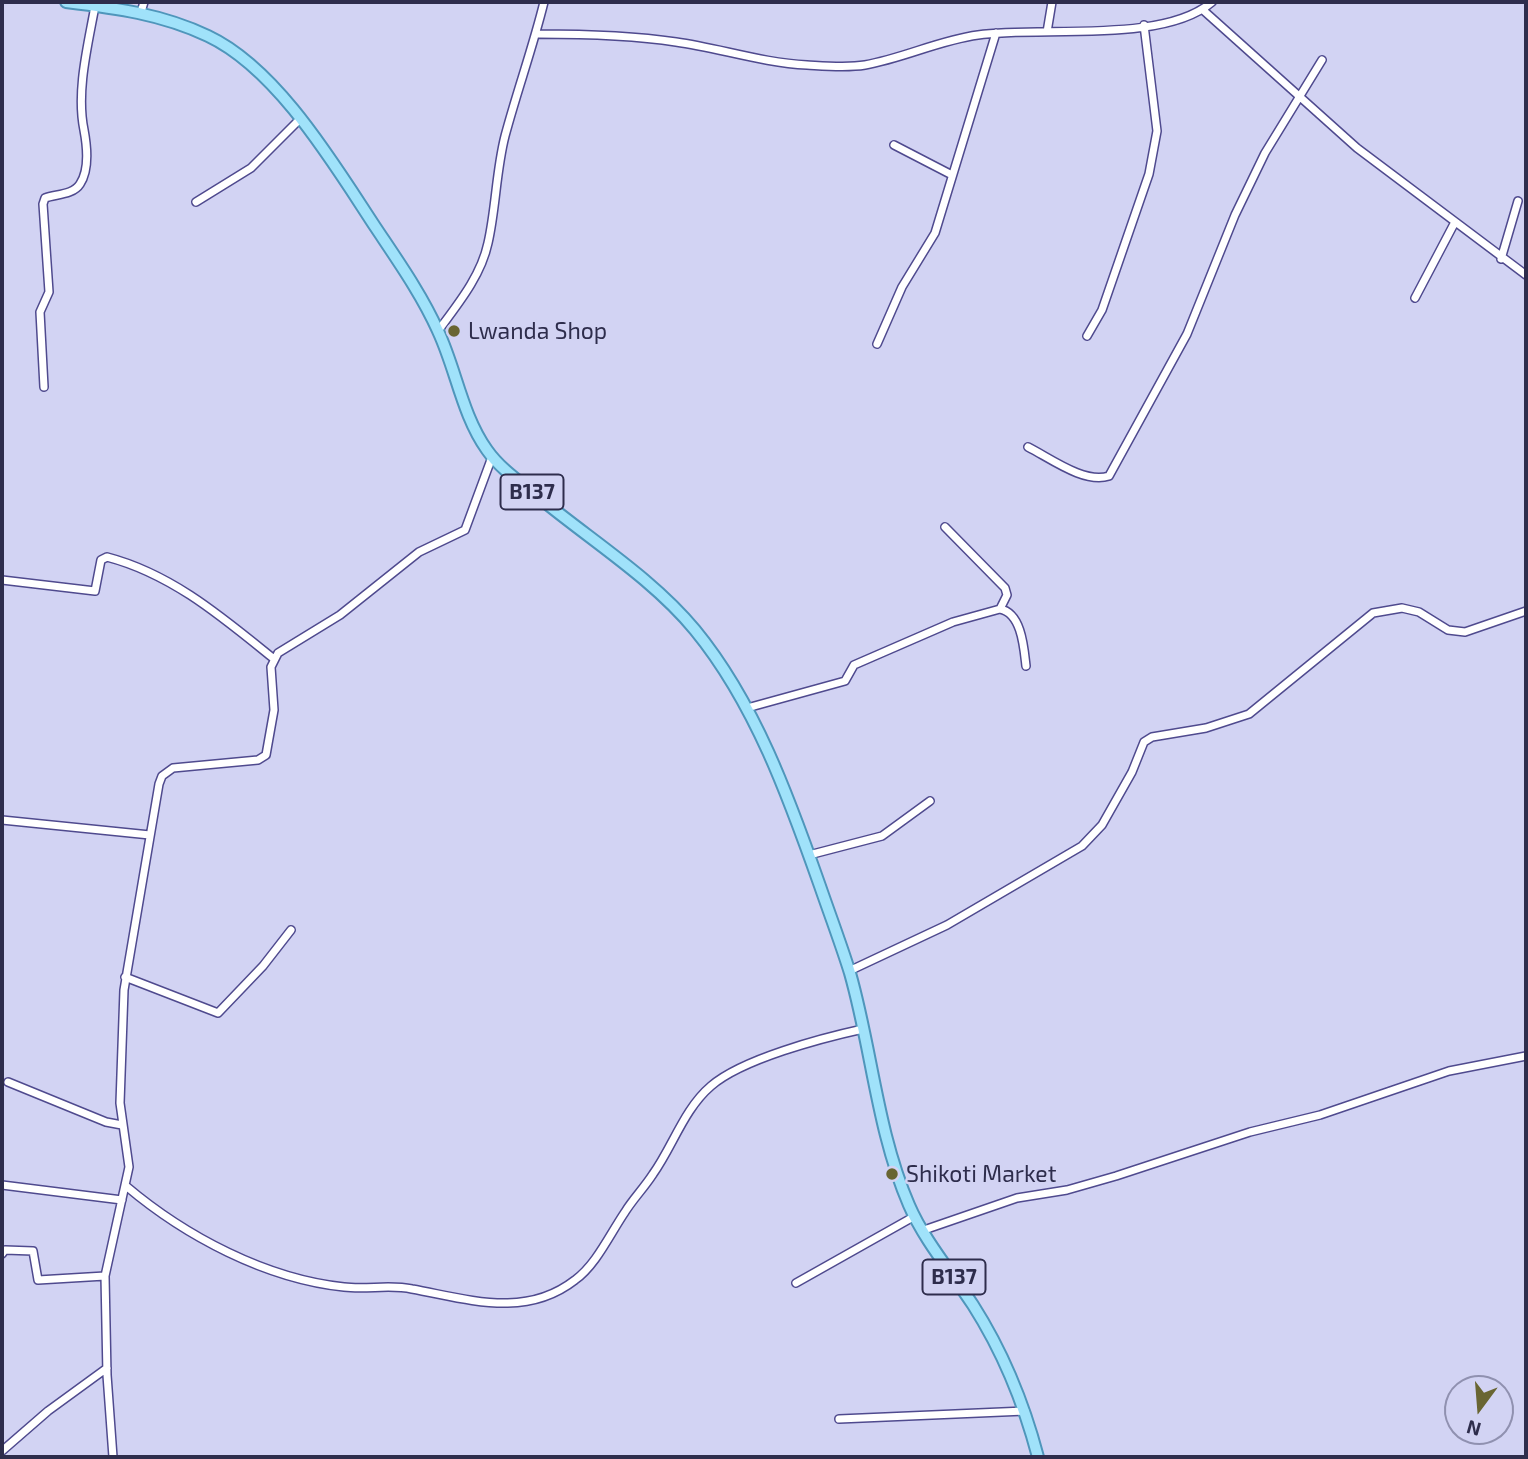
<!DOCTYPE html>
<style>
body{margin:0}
#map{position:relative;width:1528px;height:1459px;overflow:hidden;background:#d2d3f3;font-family:"Exo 2",sans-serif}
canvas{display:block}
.frame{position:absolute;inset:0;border:4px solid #2e2d4c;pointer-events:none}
.north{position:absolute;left:1444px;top:1375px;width:70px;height:70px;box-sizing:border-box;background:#d2d3f3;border:2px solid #9091b0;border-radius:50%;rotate:196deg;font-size:19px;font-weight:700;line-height:28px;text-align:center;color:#2e2d4c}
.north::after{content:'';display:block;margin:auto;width:24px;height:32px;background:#696532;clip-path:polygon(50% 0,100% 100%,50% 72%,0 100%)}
</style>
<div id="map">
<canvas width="1528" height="1459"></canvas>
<div class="frame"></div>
<div class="north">N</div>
</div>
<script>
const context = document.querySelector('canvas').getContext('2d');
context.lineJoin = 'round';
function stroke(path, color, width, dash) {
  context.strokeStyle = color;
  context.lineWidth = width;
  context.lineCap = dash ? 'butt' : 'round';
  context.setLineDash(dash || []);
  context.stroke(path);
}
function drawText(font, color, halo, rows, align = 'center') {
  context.font = font + ' "Exo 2",sans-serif';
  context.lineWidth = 5;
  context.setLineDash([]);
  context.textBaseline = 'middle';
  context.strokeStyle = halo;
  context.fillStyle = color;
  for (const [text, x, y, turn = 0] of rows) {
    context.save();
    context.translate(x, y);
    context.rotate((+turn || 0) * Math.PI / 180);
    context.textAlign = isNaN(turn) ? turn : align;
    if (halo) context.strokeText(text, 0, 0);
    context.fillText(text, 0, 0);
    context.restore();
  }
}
const street = new Path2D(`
 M 1203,10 L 1357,148 L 1526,275
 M 141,12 L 144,2
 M 1047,32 L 1052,2
 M 538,34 C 584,34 630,35 676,42 C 719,48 763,63 807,65 C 825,66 847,68 865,65 C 904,58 940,40 978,35 C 1041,26 1163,44 1212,2
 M 894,145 L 952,175
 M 196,202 L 251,168 L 299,120
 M 1501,259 L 1518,201
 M 1415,298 L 1455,222
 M 438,331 C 458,304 481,276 488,243 C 496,208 496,171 505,136 C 517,91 533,47 544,2
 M 1087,336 L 1102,310 L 1149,174 L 1157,131 L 1144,25
 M 877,344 L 902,287 L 935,233 L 996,33
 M 44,387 L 40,312 L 49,292 L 43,204 L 45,198 C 56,194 73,195 80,184 C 90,169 87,146 84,130 C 76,91 88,45 95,6
 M 1028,447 C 1050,458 1084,484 1109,476 L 1187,334 L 1235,215 L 1265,153 L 1322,60
 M 2,580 L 95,591 L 101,560 L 107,557 C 172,574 222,617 274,659
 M 1000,609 C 1022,613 1024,649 1026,666
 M 747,708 L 845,681 L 854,665 L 953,622 L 1000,609 L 1007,595 L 1005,588 L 945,527
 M 2,820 L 150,835
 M 809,855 L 882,836 L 930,801
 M 849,971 L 947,925 L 1082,846 L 1102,825 L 1132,772 L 1144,742 L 1152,737 L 1206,728 L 1249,714 L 1373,613 L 1402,608 L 1419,612 L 1448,630 L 1465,632 L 1526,611
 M 125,977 L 218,1013 L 263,966 L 291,930
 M 8,1082 L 106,1122 L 122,1125
 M 2,1185 L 122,1200
 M 126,1186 C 185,1236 266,1279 344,1287 C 367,1290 389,1284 412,1289 C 468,1299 525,1319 575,1280 C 596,1265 610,1234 625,1212 C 633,1199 644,1188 653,1174 C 673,1146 684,1109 711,1086 C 742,1059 822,1038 863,1029
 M 924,1230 L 1017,1198 L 1067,1190 L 1116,1176 L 1250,1132 L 1320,1115 L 1449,1071 L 1526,1056
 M 2,1254 L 5,1250 L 33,1251 L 38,1280 L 105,1276
 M 796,1283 L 915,1216
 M 839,1419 L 1025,1411
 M 2,1451 L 48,1411 L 107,1368
 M 113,1457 L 107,1375 L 105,1276 L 129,1167 L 120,1103 L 124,990 L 159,784 L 162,776 L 173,768 L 258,760 L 266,755 L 274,710 L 271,667 L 278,653 L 340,615 L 419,552 L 465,530 L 492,457`);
const primary = new Path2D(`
 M 66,2 C 115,8 162,14 208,36 C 278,69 335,166 376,228 C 398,261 422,295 438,331 C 456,369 462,415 487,450 C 501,470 523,484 541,499 C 592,541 653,579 695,630 C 755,703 789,798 820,886 C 830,915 841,944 850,973 C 872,1050 877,1131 909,1205 C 924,1240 952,1273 973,1305 C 1003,1352 1024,1404 1038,1457`);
const markers = [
 [454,331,7,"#696532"],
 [892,1174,7,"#696532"]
];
const shields = [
 [532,492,63],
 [954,1277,63]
];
const shieldNames = [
 ["B137",532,492],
 ["B137",954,1277]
];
const poiNames = [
 ["Lwanda Shop",468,331],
 ["Shikoti Market",906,1174]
];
stroke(street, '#4f4a8e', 10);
stroke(primary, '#4f96bb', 14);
stroke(street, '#fff', 7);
stroke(primary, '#a0e2fa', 10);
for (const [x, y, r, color] of markers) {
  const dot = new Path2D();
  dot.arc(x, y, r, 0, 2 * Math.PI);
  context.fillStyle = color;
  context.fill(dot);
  stroke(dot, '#d2d3f3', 2.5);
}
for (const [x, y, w] of shields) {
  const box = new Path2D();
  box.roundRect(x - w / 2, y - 17.5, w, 35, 5);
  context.fillStyle = '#d2d3f3';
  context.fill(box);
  stroke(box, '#2e2d4c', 2);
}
drawText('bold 21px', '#2e2d4c', null, shieldNames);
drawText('23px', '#2e2d4c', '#d2d3f3', poiNames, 'left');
</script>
